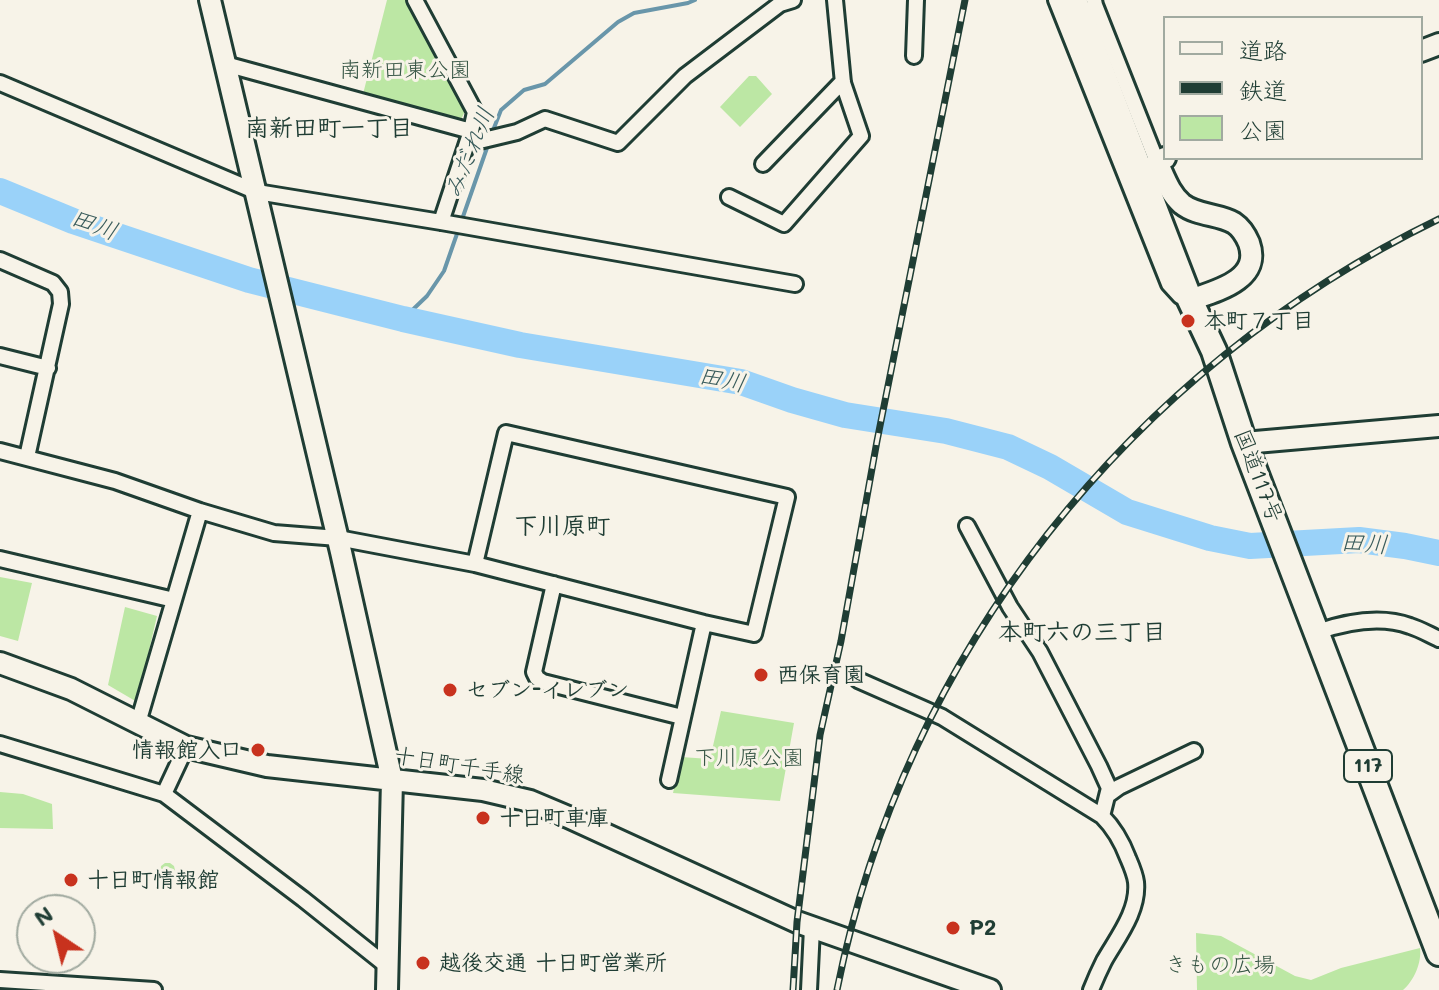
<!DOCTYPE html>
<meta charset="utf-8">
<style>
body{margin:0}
#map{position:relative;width:1439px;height:990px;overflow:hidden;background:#f7f3e8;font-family:Mali,"Klee One",sans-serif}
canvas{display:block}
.legend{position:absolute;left:1163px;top:16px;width:260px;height:144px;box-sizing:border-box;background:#f7f3e8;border:2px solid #a1aaa0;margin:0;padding:10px 14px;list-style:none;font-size:24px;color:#1f3d34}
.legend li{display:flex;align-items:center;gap:16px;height:40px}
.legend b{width:40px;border:2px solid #a1aaa0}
.north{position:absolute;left:16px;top:894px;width:80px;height:80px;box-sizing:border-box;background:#f7f3e8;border:2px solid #a1aaa0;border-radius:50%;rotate:325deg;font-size:22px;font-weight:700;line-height:32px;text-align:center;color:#1f3d34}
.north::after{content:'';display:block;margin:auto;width:28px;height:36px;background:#c8321e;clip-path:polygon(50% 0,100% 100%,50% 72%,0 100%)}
</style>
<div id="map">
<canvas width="1439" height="990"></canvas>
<ul class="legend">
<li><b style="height:10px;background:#f7f3e8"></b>道路</li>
<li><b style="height:10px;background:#1f3d34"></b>鉄道</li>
<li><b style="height:22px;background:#bce7a4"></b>公園</li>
</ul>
<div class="north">N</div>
</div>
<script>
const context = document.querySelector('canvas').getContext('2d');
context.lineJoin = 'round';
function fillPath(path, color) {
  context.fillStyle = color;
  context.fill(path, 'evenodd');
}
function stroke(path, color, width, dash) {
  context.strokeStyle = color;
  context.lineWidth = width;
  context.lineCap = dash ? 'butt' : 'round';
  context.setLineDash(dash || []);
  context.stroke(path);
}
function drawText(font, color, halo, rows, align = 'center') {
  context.font = font + ' Mali,"Klee One",sans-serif';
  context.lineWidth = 6;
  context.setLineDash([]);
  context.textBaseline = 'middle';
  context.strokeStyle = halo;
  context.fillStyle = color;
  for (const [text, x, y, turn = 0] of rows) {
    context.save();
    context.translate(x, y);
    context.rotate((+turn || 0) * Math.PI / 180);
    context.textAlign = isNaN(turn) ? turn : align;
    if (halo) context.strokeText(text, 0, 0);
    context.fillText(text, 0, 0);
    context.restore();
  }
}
const green = new Path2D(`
 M 387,0 L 405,0 L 465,111 L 460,122 L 363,94 Z
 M 749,76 L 756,76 L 772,94 L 740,127 L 720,107 Z
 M 0,577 L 32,583 L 18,641 L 0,636 Z
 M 125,607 L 157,616 L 137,702 L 108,685 Z
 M 721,711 L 794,723 L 780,801 L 673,793 L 681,757 L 710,759 Z
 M 0,792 L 23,794 L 52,804 L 53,829 L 0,828 Z
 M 165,863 L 170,863 L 174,866 L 175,870 L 164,888 L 161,888 L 159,885 L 161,866 Z
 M 1196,933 L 1221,936 L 1295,976 L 1311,980 L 1341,968 L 1420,948 C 1422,962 1414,981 1403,990 L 1197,990 Z`);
const stream = new Path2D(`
 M 492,133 L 501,110 L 524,90 L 545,84 L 618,22 L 634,13 L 688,3 L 695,0
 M 403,319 L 427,296 L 444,271 L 488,145`);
const river = new Path2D(`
 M 0,191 L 73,221 L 249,280 L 403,319 L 520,345 L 741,382 L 792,400 L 845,415 L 946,431 L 1008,447 L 1050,467 L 1127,512 L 1210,538 L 1250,546 L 1359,540 L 1405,546 L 1439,553`);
const street = new Path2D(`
 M 415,0 L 475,112 L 471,131 L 441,222
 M 1056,0 L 1169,284 L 1180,296 L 1186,299
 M 1094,0 L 1095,5 L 1157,162
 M 914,56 L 916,0
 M 225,64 L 471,131
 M 0,83 L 257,192 L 441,222 L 795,284
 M 467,144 L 517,132 L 545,119 L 618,143 L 685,76 L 780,4 L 793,0
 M 763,164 L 843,81
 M 729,197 L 784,224 L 861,136 L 843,83 L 835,0
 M 0,260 L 53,283 L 60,292 L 61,304 L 27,457
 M 0,356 L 48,368
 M 0,451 L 115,481 L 200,511 L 274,533 L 338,538 L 475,564 L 704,623 L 754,634 L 787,497 L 506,433 L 475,564
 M 967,526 L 1010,607 L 1040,652 L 1099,766 L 1109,788 L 1102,816
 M 0,559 L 174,600
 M 554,584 L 534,672 L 537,678 L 543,682 L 682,717
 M 1317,632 C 1346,622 1380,615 1410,626 C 1420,629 1430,635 1439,639
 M 858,680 L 942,717 L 1102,816 C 1114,828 1122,842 1128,858 C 1131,865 1135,874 1136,882 C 1139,911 1117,938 1104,961 C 1099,971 1095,980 1091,990
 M 138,723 L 200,511
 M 0,744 L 164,794 L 303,899 L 387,966
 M 669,780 L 704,623
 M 164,794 L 186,747
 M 1108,795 L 1119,787 L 1194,751
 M 0,980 L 154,990
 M 809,990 L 812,928`);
const secondary = new Path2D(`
 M 210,0 L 341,552 L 392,780 L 387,990
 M 1421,51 L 1439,44
 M 1165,158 L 1157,162 C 1164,176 1169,193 1182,204 C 1197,216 1219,214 1234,223 C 1240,227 1246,236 1249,243 C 1262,280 1216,291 1190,300
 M 1244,443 L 1439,426
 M 0,663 L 71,689 L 186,747 L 267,766 L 483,790 L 530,801 L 568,817 L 797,922 L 990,990`);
const highway = new Path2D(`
 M 1074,0 L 1190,300 L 1214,351 L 1244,443 L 1439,953`);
const rail = new Path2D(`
 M 793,990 L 797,922 L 820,735 L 841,641 L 877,441 L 965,0
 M 837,990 C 904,653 1131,368 1439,219`);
const markers = [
 [1188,321,8,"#c8321e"],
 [761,675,8,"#c8321e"],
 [450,690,8,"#c8321e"],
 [258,750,8,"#c8321e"],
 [483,818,8,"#c8321e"],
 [71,880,8,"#c8321e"],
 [953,928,8,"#c8321e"],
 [423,963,8,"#c8321e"]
];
const shields = [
 [1368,766,48]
];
const shieldNames = [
 ["117",1368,766]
];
const parkNames = [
 ["南新田東公園",405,70],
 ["下川原公園",749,758],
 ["きもの広場",1220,965]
];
const poiNames = [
 ["本町７丁目",1204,321],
 ["西保育園",777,675],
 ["セブン-イレブン",466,690],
 ["情報館入口",242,750,"right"],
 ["十日町車庫",499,818],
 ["十日町情報館",87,880],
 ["P2",969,928],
 ["越後交通 十日町営業所",439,963]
];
const streetNames = [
 ["国道117号",1258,476,69],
 ["十日町千手線",459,766,9]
];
const neighbourhoodNames = [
 ["南新田町一丁目",329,129],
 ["下川原町",562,527],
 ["本町六の三丁目",1082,633]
];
const waterNames = [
 ["みだれ川",470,153,-68],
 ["田川",94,225,20],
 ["田川",722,380,11],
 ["田川",1364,544,4]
];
fillPath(green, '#bce7a4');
stroke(stream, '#6996aa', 4);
stroke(river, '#9ad2f9', 26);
stroke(street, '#1f3d34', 20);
stroke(secondary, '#1f3d34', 26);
stroke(highway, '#1f3d34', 30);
stroke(street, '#f7f3e8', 14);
stroke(secondary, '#f7f3e8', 20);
stroke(highway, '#f7f3e8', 24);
stroke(rail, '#1f3d34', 7);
stroke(rail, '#f7f3e8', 4, [12]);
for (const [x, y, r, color] of markers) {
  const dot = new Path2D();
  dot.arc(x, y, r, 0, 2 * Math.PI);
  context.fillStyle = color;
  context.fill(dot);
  stroke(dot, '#f7f3e8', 3);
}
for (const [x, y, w] of shields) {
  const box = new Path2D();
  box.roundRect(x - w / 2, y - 16, w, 32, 6);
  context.fillStyle = '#f7f3e8';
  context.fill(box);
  stroke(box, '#1f3d34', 2);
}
drawText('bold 20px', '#1f3d34', null, shieldNames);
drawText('22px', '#375645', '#f7f3e8', parkNames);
drawText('bold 22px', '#1f3d34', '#f7f3e8', poiNames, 'left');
drawText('22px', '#1f3d34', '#f7f3e8', streetNames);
drawText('bold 24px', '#1f3d34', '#f7f3e8', neighbourhoodNames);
drawText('italic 24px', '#385b5b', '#f7f3e8', waterNames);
</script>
